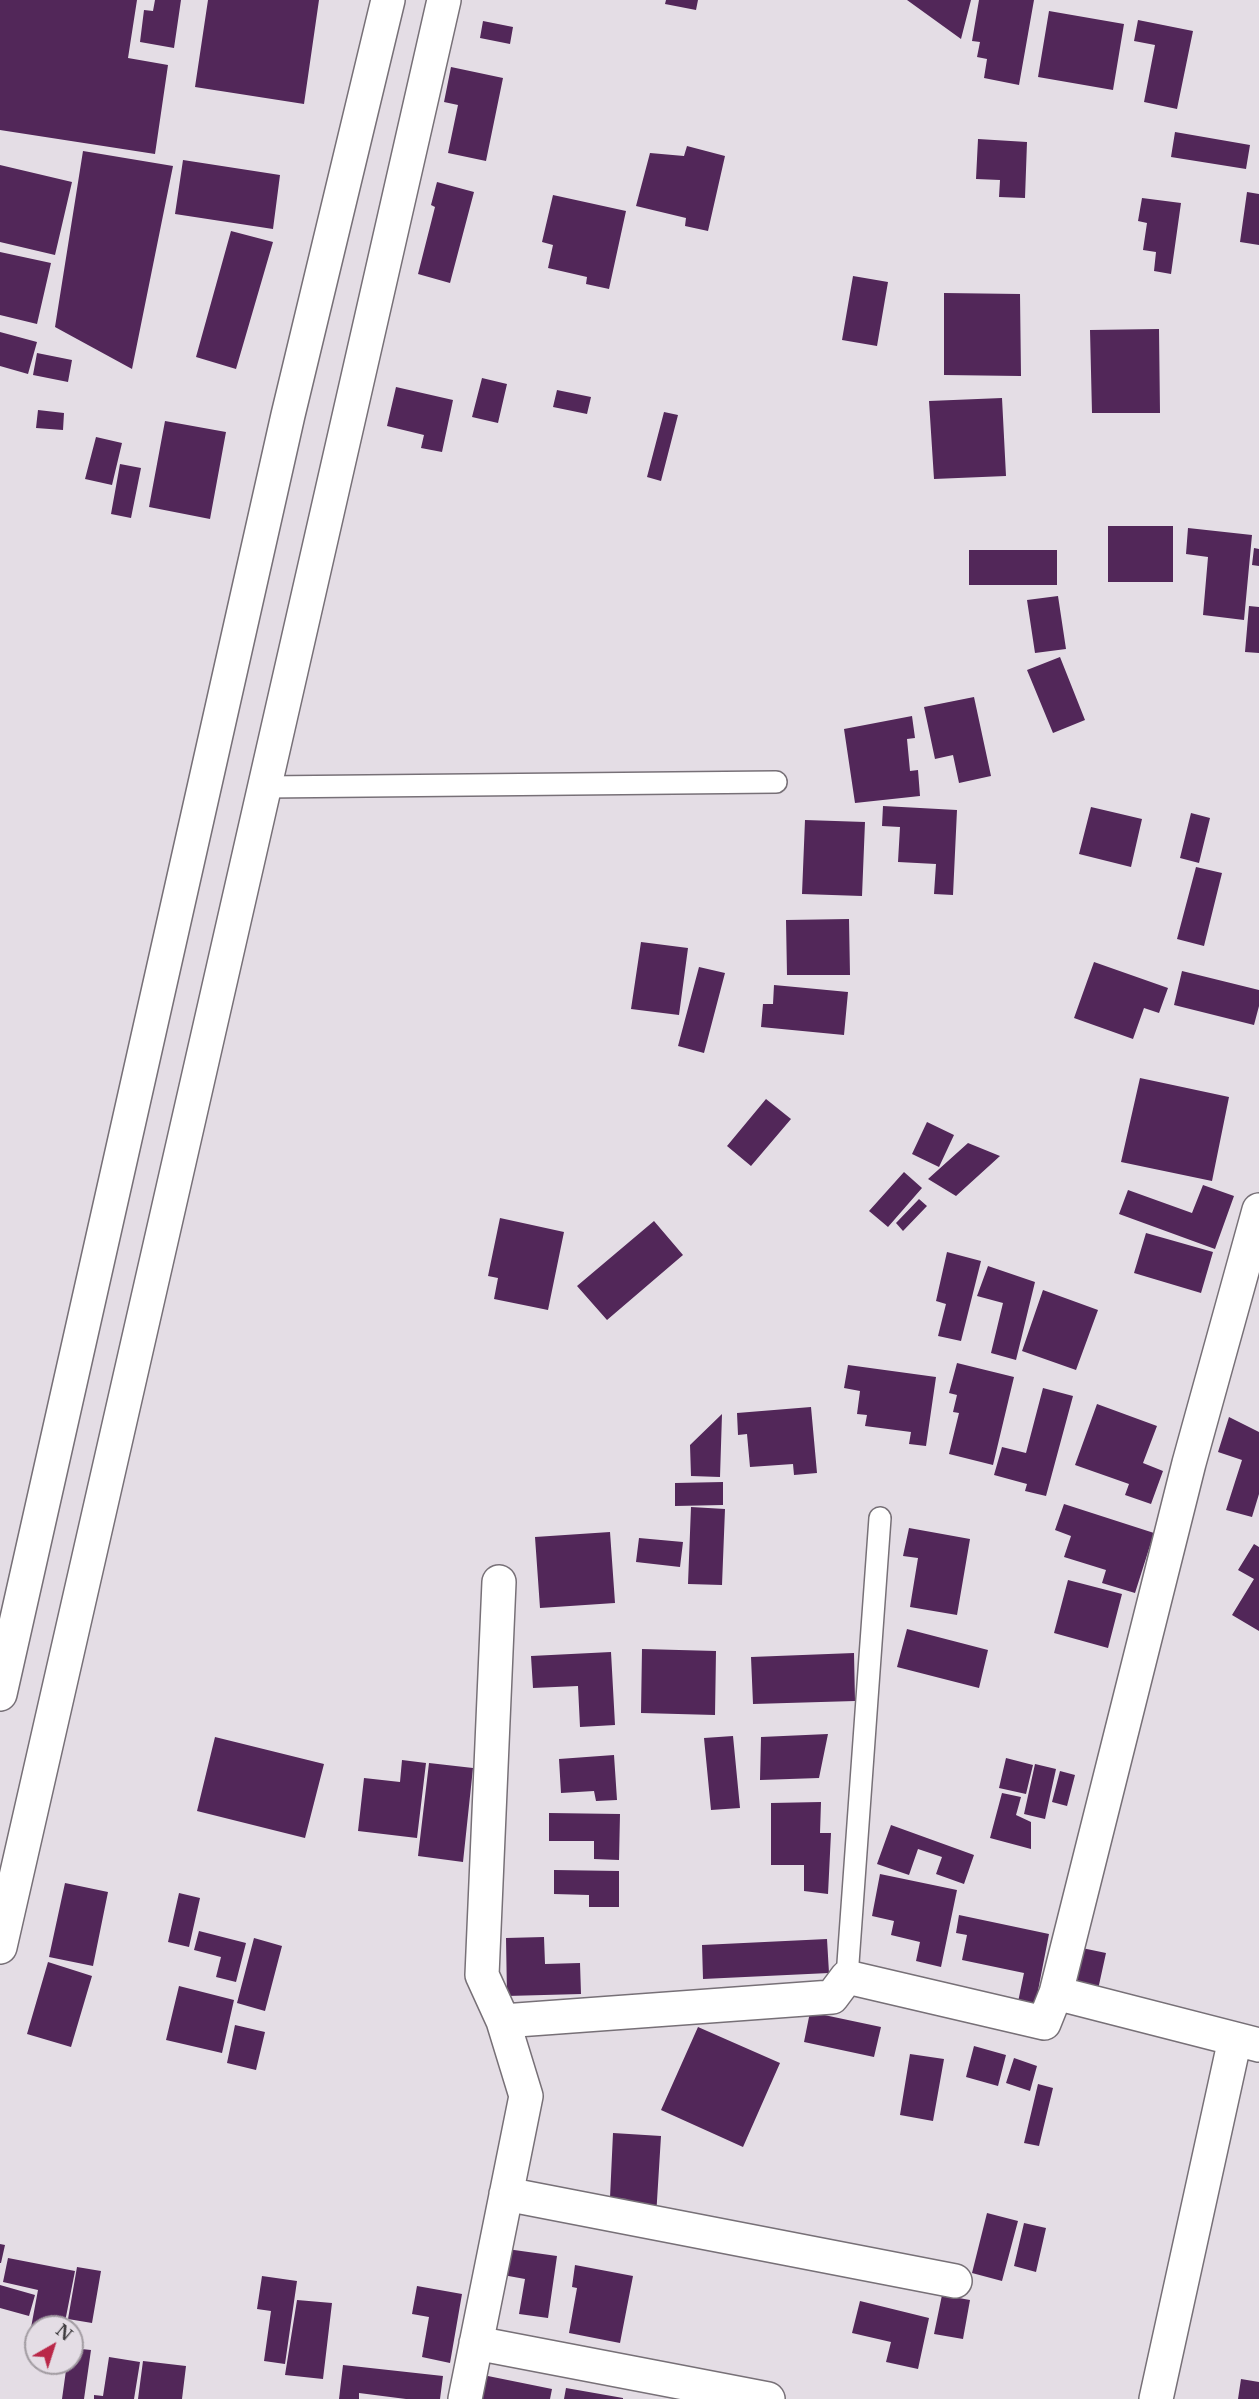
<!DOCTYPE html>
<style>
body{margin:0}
#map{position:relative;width:1259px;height:2399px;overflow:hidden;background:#e4dde5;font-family:"Libre Baskerville",serif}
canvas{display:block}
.north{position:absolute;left:24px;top:2315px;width:60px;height:60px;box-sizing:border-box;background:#e4dde5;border:2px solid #a29ca2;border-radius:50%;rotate:39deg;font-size:16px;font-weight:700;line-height:24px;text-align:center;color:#3e3b3e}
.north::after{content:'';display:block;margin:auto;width:21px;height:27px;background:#b92748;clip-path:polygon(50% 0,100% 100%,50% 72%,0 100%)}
</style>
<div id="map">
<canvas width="1259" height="2399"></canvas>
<div class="north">N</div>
</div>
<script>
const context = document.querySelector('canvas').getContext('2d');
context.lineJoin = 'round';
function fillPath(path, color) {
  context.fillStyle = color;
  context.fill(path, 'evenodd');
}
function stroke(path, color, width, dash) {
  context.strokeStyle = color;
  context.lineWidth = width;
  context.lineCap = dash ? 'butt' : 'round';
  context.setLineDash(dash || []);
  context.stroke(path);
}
const building = new Path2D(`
 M 0,0 L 137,0 L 128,58 L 168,65 L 155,154 L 0,130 Z
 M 155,0 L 181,0 L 174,48 L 140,42 L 144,10 L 153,11 Z
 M 208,0 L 319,0 L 304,104 L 195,87 Z
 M 666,0 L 698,0 L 696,10 L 665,4 Z
 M 907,0 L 971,0 L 961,39 Z
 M 979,0 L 1034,0 L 1019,85 L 984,78 L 987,59 L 977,57 L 980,42 L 972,41 Z
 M 1049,11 L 1124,24 L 1113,90 L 1038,77 Z
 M 1138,20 L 1193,31 L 1177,109 L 1144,102 L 1155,45 L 1134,41 Z
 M 483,21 L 513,27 L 510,44 L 480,38 Z
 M 451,67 L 503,78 L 486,161 L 448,153 L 458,105 L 444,102 Z
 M 1175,132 L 1250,145 L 1246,169 L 1171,157 Z
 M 978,139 L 1027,142 L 1025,198 L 999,197 L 1000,180 L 976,179 Z
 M 687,146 L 725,156 L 708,231 L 685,226 L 686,218 L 636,206 L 650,153 L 684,156 Z
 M 83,151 L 173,166 L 132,369 L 55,327 Z
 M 183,160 L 280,175 L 273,229 L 175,214 Z
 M 0,165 L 72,182 L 55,255 L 0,242 Z
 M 437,182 L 474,192 L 450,283 L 418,274 L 435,207 L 431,205 Z
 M 1247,192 L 1259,194 L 1259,245 L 1240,242 Z
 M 553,195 L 626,211 L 609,289 L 586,284 L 587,277 L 548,268 L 553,245 L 542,242 Z
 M 1142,198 L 1181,203 L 1171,274 L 1154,271 L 1156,252 L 1143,250 L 1147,223 L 1138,221 Z
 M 231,231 L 273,242 L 236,369 L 196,357 Z
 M 0,252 L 51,263 L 37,324 L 0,315 Z
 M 853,276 L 888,282 L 877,346 L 842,340 Z
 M 944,293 L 1020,294 L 1021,376 L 944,375 Z
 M 1159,329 L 1160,413 L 1092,413 L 1090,330 Z
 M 0,332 L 37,342 L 28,374 L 0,366 Z
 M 37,353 L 72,360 L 68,382 L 33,375 Z
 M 482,378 L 507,384 L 498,423 L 472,417 Z
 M 396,387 L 453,400 L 442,452 L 421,448 L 424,435 L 387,426 Z
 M 557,390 L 591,397 L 587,414 L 553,407 Z
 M 1002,398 L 1006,476 L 934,479 L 929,401 Z
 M 38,410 L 64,413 L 63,430 L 36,428 Z
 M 664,412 L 678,415 L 661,481 L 647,477 Z
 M 165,421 L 226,432 L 210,519 L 149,507 Z
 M 96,437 L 122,443 L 112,485 L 85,479 Z
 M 120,464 L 141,468 L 131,518 L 111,514 Z
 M 1108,526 L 1173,526 L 1173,582 L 1108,582 Z
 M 1188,528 L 1252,535 L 1244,620 L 1203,615 L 1208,557 L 1186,554 Z
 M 1254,548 L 1259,549 L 1259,566 L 1252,565 Z
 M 969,550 L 1057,550 L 1057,585 L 969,585 Z
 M 1058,596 L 1066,649 L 1035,653 L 1027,600 Z
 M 1249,606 L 1259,607 L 1259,653 L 1245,652 Z
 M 1060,657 L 1085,720 L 1053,733 L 1027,670 Z
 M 974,697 L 991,776 L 959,783 L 953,755 L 935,759 L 924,707 Z
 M 912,716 L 915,738 L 907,739 L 910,771 L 918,770 L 920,796 L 855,803 L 844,729 Z
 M 883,806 L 957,810 L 953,895 L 934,894 L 936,864 L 898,862 L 900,827 L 882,826 Z
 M 1091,807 L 1142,819 L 1131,867 L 1079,854 Z
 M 1191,813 L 1210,818 L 1199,863 L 1180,858 Z
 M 805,820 L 865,822 L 862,896 L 802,894 Z
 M 1196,867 L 1222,873 L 1204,946 L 1177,939 Z
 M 849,919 L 850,975 L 787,975 L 786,920 Z
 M 641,942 L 688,948 L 679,1015 L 631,1009 Z
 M 1094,962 L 1168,988 L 1159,1013 L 1144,1008 L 1133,1039 L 1074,1018 Z
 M 699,967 L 725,973 L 704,1053 L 678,1046 Z
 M 1182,971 L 1259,990 L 1259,1006 L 1254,1025 L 1174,1005 Z
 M 774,985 L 848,992 L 844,1035 L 761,1027 L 763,1004 L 773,1004 Z
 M 1140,1078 L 1229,1097 L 1212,1181 L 1121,1162 Z
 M 766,1099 L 791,1119 L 751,1166 L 727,1146 Z
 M 927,1122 L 954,1135 L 939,1167 L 912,1154 Z
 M 968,1143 L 1000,1156 L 956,1196 L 928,1179 Z
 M 904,1172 L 922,1188 L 888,1227 L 869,1211 Z
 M 1203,1185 L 1234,1196 L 1215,1249 L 1119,1214 L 1128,1190 L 1192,1213 Z
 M 919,1199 L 927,1206 L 903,1231 L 896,1223 Z
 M 500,1218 L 564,1232 L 548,1310 L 494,1299 L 498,1278 L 488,1276 Z
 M 654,1221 L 683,1255 L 607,1320 L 577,1286 Z
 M 1146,1233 L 1213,1252 L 1201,1293 L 1134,1273 Z
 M 947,1252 L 981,1261 L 961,1341 L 938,1336 L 946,1304 L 936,1301 Z
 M 988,1266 L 1035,1282 L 1016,1360 L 991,1353 L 1003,1303 L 977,1296 Z
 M 1043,1290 L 1098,1310 L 1076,1370 L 1022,1351 Z
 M 957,1363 L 1014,1377 L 993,1465 L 949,1454 L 959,1413 L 953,1412 L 957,1395 L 949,1393 Z
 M 848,1365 L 936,1377 L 926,1446 L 909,1444 L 911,1432 L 865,1426 L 867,1415 L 857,1414 L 860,1391 L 844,1388 Z
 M 1043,1388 L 1073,1396 L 1046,1496 L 1025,1491 L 1027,1484 L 994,1475 L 1002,1447 L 1026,1453 Z
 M 1097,1404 L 1157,1426 L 1143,1463 L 1163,1471 L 1151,1504 L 1125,1495 L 1129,1484 L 1075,1465 Z
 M 811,1407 L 817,1473 L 794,1475 L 793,1464 L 750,1467 L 747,1434 L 738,1435 L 737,1413 Z
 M 722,1414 L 720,1477 L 691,1476 L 690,1445 Z
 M 1229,1417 L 1259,1432 L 1259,1494 L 1252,1517 L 1226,1510 L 1242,1460 L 1218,1452 Z
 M 723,1482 L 723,1505 L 675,1506 L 675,1483 Z
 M 1064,1504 L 1154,1533 L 1135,1593 L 1102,1583 L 1106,1570 L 1064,1557 L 1071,1536 L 1055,1530 Z
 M 691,1507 L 725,1509 L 722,1585 L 688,1584 Z
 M 909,1528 L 970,1539 L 957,1615 L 910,1607 L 918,1558 L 903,1556 Z
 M 610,1532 L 615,1603 L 540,1608 L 535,1537 Z
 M 639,1538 L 683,1542 L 680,1567 L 636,1562 Z
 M 1254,1544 L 1259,1547 L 1259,1631 L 1232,1615 L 1254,1579 L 1238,1570 Z
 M 1068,1580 L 1122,1594 L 1108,1648 L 1054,1633 Z
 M 907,1629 L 988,1650 L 979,1688 L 897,1667 Z
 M 642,1649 L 716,1651 L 715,1715 L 641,1713 Z
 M 611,1652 L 615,1725 L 580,1727 L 578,1686 L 533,1688 L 531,1656 Z
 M 854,1653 L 855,1701 L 753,1704 L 751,1657 Z
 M 828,1734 L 819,1778 L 760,1780 L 761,1737 Z
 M 733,1736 L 740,1808 L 711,1810 L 704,1738 Z
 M 215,1737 L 324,1764 L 305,1838 L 197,1811 Z
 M 614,1755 L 617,1800 L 596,1801 L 594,1791 L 561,1793 L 559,1759 Z
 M 1006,1758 L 1033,1765 L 1026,1794 L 999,1788 Z
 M 402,1760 L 426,1763 L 417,1838 L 358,1831 L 364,1778 L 400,1782 Z
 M 429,1763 L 473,1768 L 463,1862 L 418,1856 Z
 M 1035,1764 L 1056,1769 L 1045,1819 L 1024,1814 Z
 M 1060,1771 L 1075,1775 L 1067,1806 L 1052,1802 Z
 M 1002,1793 L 1021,1797 L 1016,1815 L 1031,1822 L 1031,1849 L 990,1838 Z
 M 821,1802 L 820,1833 L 831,1833 L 828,1894 L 804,1891 L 804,1865 L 771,1865 L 771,1803 Z
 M 549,1813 L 620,1814 L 619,1860 L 594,1859 L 594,1841 L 549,1841 Z
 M 891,1825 L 974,1855 L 964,1884 L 936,1874 L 942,1857 L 918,1849 L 909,1875 L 877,1864 Z
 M 554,1870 L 619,1871 L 619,1907 L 589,1907 L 589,1895 L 554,1894 Z
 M 880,1874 L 957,1890 L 941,1967 L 916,1961 L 920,1942 L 891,1935 L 894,1921 L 872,1916 Z
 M 65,1883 L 108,1892 L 93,1966 L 49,1957 Z
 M 179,1893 L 200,1898 L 189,1947 L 168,1942 Z
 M 959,1915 L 1049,1934 L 1035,2006 L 1018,2002 L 1024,1973 L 962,1960 L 967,1935 L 956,1933 Z
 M 199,1931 L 246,1943 L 236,1982 L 216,1977 L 221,1957 L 194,1950 Z
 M 544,1937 L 545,1964 L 580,1963 L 581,1994 L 507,1996 L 506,1938 Z
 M 254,1938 L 282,1946 L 265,2011 L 237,2003 Z
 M 827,1939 L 829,1973 L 703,1979 L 702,1945 Z
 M 1082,1948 L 1106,1953 L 1097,1994 L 1073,1989 Z
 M 48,1962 L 92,1976 L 71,2047 L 27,2034 Z
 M 179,1986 L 234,2000 L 222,2053 L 166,2040 Z
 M 810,2012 L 881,2027 L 874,2057 L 804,2042 Z
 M 235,2025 L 265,2032 L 256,2070 L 227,2063 Z
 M 698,2027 L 780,2063 L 743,2147 L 661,2110 Z
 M 974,2046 L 1006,2055 L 998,2086 L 966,2077 Z
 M 910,2054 L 944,2059 L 933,2121 L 900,2115 Z
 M 1014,2058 L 1037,2066 L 1030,2091 L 1006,2083 Z
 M 1038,2084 L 1053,2088 L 1039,2146 L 1024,2143 Z
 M 613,2133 L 661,2136 L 656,2217 L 626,2216 L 627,2199 L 610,2198 Z
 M 987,2213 L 1018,2221 L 1002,2281 L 972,2273 Z
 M 1024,2223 L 1046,2228 L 1036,2272 L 1014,2266 Z
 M 0,2244 L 5,2245 L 1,2263 L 0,2263 Z
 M 507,2249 L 557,2256 L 548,2318 L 519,2314 L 525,2279 L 503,2275 Z
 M 8,2258 L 75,2271 L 64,2327 L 36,2327 L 36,2334 L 30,2333 L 38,2290 L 3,2282 Z
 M 575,2265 L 633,2276 L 620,2343 L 569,2333 L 577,2288 L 572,2287 Z
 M 77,2267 L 101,2271 L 92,2323 L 68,2319 Z
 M 262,2276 L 297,2281 L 285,2364 L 264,2361 L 271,2311 L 257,2309 Z
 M 0,2285 L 35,2295 L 29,2316 L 0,2308 Z
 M 417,2286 L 462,2294 L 450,2363 L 422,2357 L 429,2317 L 412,2314 Z
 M 942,2295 L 970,2300 L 963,2339 L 934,2334 Z
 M 297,2300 L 332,2303 L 323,2379 L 285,2375 Z
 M 860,2301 L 929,2318 L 918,2369 L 886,2362 L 891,2342 L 852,2333 Z
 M 72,2348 L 91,2350 L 84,2399 L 62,2399 L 67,2363 L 72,2363 Z
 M 109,2357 L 140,2362 L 134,2399 L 94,2399 L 94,2395 L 103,2396 Z
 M 143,2361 L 186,2366 L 182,2399 L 138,2399 Z
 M 343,2365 L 443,2376 L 440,2399 L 406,2399 L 359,2393 L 359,2399 L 339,2399 Z
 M 483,2375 L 552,2389 L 550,2399 L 478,2399 Z
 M 1241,2379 L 1259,2382 L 1259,2399 L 1238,2399 Z
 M 566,2388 L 623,2398 L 623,2399 L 564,2399 Z`);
const service = new Path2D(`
 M 265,787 L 776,782
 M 847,1977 L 880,1518`);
const minor = new Path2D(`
 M 1056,1993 L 1259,2045
 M 503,2021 L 832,1997 L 847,1977 L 1044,2023 L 1056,1993 L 1189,1463 L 1259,1210
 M 506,2194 L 955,2281
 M 476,2343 L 768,2399
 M 465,2399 L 526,2096 L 503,2021 L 482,1975 L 499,1582
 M 1156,2399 L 1235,2039`);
const secondary = new Path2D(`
 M 0,1694 L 288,415 L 388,0
 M 0,1947 L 444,0`);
fillPath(building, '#522759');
stroke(service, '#777077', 24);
stroke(minor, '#777077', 36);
stroke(secondary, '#777077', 36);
stroke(service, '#fff', 21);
stroke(minor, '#fff', 33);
stroke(secondary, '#fff', 33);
</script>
